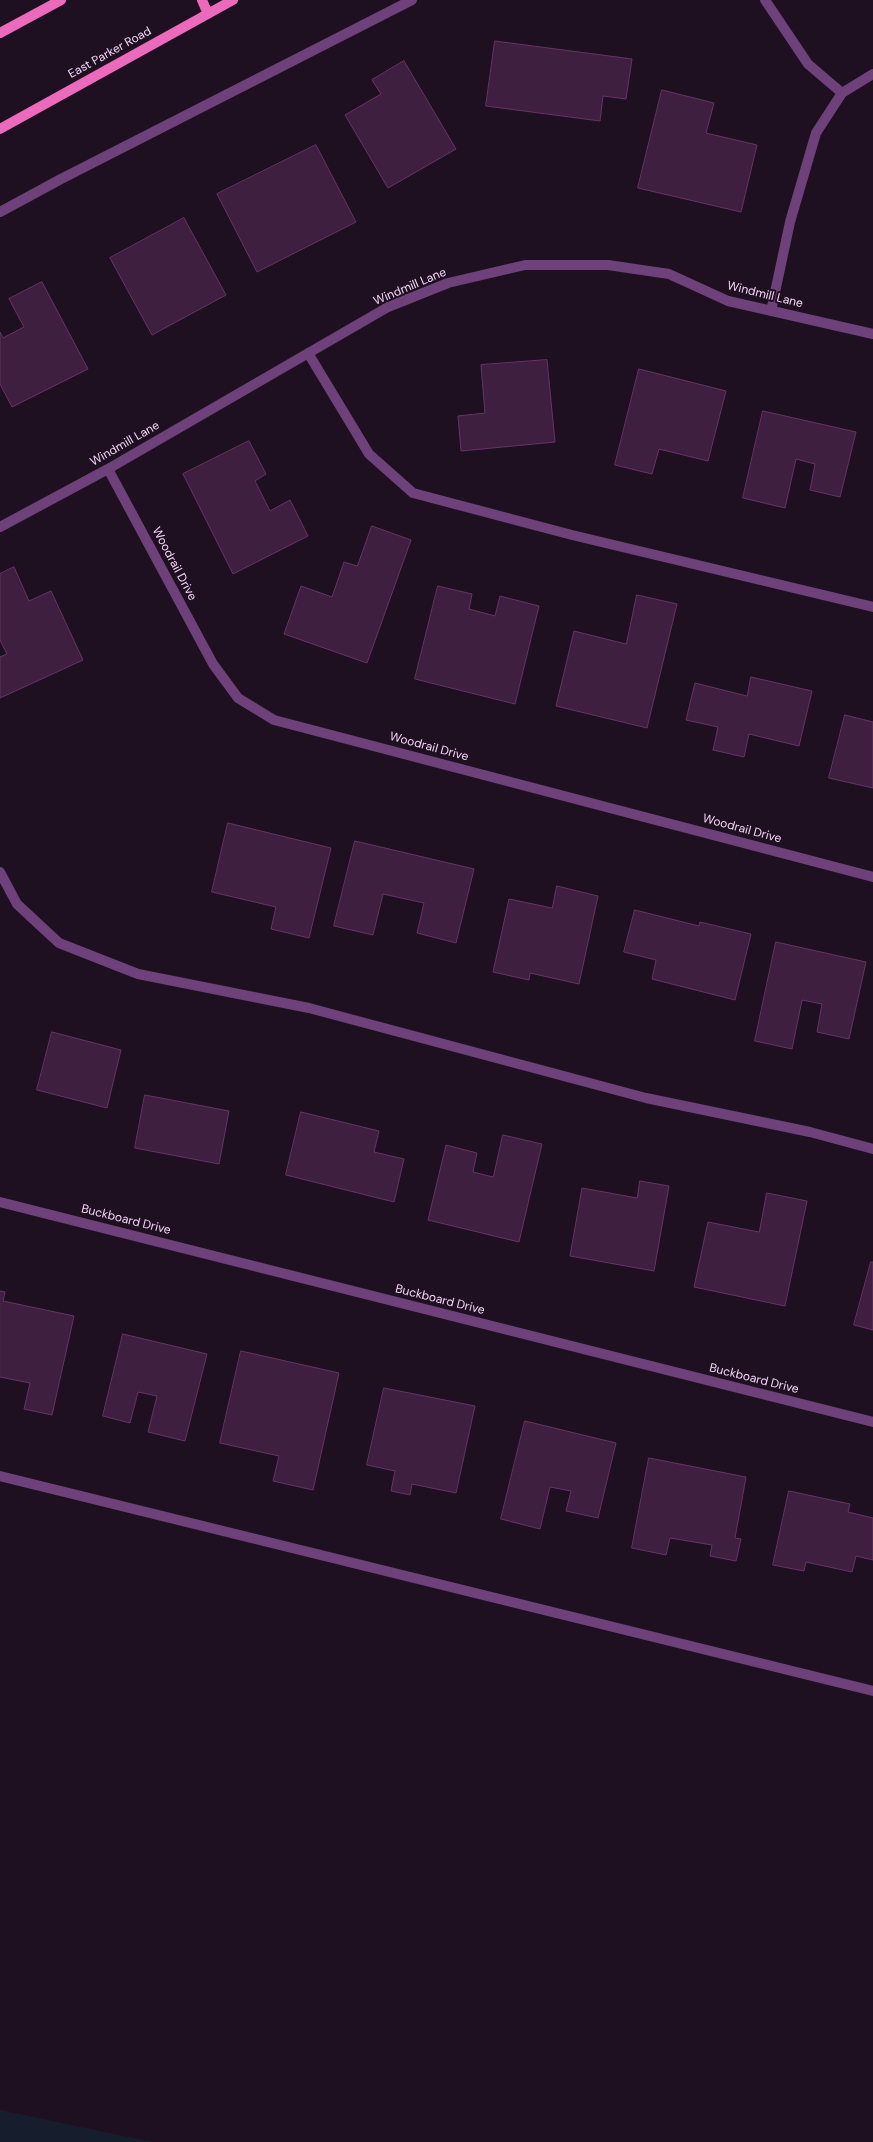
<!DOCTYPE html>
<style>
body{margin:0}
canvas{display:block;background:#1f1021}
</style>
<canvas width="873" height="2142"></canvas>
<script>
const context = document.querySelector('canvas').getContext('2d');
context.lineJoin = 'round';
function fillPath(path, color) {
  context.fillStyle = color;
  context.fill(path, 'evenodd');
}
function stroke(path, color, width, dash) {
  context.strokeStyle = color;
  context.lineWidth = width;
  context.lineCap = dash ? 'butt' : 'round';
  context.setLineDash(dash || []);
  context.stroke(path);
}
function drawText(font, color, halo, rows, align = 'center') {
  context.font = font + ' "DM Sans",sans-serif';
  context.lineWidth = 4;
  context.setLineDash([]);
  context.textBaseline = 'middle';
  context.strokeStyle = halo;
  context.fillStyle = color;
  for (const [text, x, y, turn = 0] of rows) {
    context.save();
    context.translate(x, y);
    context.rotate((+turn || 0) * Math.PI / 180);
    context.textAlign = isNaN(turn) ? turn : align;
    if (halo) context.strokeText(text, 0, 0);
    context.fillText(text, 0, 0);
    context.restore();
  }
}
const green = new Path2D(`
 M 0,2110 L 152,2142 L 0,2142 Z`);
const building = new Path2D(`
 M 495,41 L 632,59 L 626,99 L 603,96 L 600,121 L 486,106 Z
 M 404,61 L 456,149 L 388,188 L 345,115 L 381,94 L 372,80 Z
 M 662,90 L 714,103 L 706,133 L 757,145 L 741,212 L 638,188 Z
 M 316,145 L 356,222 L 257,272 L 217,194 Z
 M 184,218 L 226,295 L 152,335 L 110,258 Z
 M 42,282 L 88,369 L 12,407 L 0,384 L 0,332 L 3,338 L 24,327 L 9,299 Z
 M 547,360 L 555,442 L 461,451 L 458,416 L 485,413 L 481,365 Z
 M 639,369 L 726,391 L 708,461 L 659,449 L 652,474 L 615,465 Z
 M 763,411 L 856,432 L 840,497 L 810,490 L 815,464 L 796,459 L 785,508 L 743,498 Z
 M 249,441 L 266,474 L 255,481 L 270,511 L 290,500 L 308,536 L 233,574 L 183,474 Z
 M 372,526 L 411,540 L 367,663 L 284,634 L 301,586 L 332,597 L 344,562 L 357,566 Z
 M 14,567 L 29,601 L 51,591 L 83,660 L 0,698 L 0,657 L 7,654 L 0,640 L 0,574 Z
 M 438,586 L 472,594 L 469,609 L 495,616 L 500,596 L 539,606 L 515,704 L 415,679 Z
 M 637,595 L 677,604 L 647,728 L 556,706 L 574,631 L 626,644 Z
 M 751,677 L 812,691 L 799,746 L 749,734 L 744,757 L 713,750 L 718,727 L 686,720 L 695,683 L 747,696 Z
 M 845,715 L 873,722 L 873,788 L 829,778 Z
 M 228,823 L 331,848 L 309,938 L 271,929 L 276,907 L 212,892 Z
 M 355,841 L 474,869 L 456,943 L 417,933 L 424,903 L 383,894 L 373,935 L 334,926 Z
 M 557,886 L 598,896 L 579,984 L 530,973 L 529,980 L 493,972 L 509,899 L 552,908 Z
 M 635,910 L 699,926 L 700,922 L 751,934 L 735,1000 L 652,979 L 656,960 L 624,952 Z
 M 776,942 L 866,962 L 849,1039 L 817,1032 L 822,1004 L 802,1000 L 792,1049 L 755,1041 Z
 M 52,1032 L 121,1050 L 107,1108 L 37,1090 Z
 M 145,1095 L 229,1111 L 219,1164 L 135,1148 Z
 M 301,1112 L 379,1131 L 374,1152 L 404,1159 L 394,1202 L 286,1175 Z
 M 503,1135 L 542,1144 L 519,1242 L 428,1220 L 446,1145 L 477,1153 L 473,1172 L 493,1177 Z
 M 640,1181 L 669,1186 L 654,1271 L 570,1256 L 582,1188 L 637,1198 Z
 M 767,1193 L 807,1201 L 785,1306 L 694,1287 L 708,1222 L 759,1232 Z
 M 871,1262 L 873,1262 L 873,1330 L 854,1325 Z
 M 0,1291 L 5,1292 L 3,1301 L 74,1316 L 52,1415 L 24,1409 L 30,1383 L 0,1377 Z
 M 123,1334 L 207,1354 L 185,1441 L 148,1432 L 157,1396 L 138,1392 L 130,1423 L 103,1416 Z
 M 241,1351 L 339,1373 L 313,1490 L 273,1481 L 279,1456 L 220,1443 Z
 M 384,1388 L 475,1406 L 456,1493 L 412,1484 L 410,1495 L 391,1491 L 395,1471 L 367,1465 Z
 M 525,1421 L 616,1443 L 598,1518 L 566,1511 L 571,1491 L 550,1487 L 540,1529 L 501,1519 Z
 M 649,1458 L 746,1477 L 735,1538 L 741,1539 L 736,1561 L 710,1556 L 712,1545 L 670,1538 L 666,1555 L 632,1548 Z
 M 789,1491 L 850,1504 L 848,1512 L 873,1518 L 873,1560 L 856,1556 L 852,1572 L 806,1562 L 804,1571 L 773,1565 Z`);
const minor = new Path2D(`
 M 765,0 L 808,64 L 842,93
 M 0,212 L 61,179 L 412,0
 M 771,311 L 790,222 L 816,133 L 842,93 L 873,74
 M 308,353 L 369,454 L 413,493 L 572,535 L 873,607
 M 108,469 L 213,664 L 238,698 L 274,720 L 873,877
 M 0,527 L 108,469 L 388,307 L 448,283 L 525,265 L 608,265 L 669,274 L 728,301 L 873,334
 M 0,872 L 17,904 L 59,943 L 138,974 L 309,1008 L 646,1098 L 810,1132 L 873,1149
 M 0,1202 L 873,1422
 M 0,1476 L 873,1691`);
const major = new Path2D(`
 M 202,0 L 208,14
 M 0,33 L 61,0
 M 0,129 L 233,0`);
const streetNames = [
 ["East Parker Road",110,53,-29],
 ["Windmill Lane",410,287,-23],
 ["Windmill Lane",765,295,14],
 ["Windmill Lane",125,444,-30],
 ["Woodrail Drive",174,564,62],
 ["Woodrail Drive",429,747,15],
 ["Woodrail Drive",742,829,15],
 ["Buckboard Drive",126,1220,14],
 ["Buckboard Drive",440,1300,14],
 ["Buckboard Drive",754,1379,14]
];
fillPath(green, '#161d2d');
fillPath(building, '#3e1f3f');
stroke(building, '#663368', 1);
stroke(minor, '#6e417a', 10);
stroke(major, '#ec6abb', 10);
drawText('12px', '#f5d5fa', '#1f1021', streetNames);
</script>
